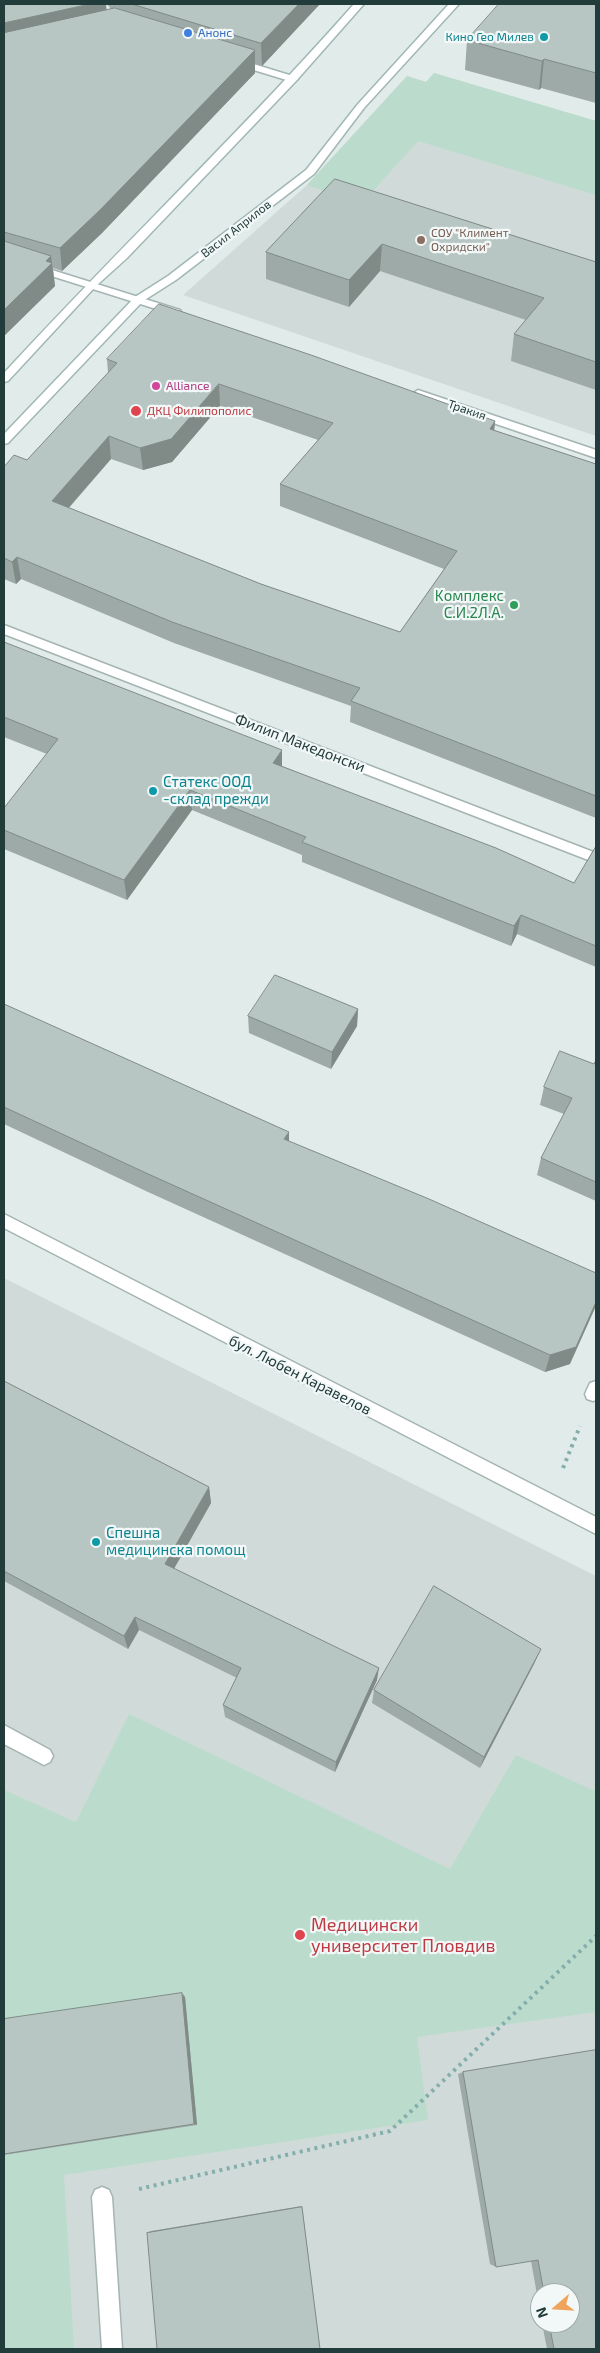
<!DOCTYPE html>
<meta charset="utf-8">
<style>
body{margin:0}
#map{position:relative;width:600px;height:2353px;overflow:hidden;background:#e1ecea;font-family:"Exo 2",sans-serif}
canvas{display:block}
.frame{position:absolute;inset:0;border:5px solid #223c3b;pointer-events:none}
.north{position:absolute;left:530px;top:2283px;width:50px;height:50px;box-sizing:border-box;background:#f2f8f7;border:1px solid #9fadac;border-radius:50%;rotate:251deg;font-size:14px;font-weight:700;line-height:20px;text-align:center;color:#223c3b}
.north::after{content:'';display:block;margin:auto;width:18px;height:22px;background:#efa45c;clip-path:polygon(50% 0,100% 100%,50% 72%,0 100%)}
</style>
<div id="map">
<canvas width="600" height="2353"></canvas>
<div class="frame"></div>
<div class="north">N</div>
</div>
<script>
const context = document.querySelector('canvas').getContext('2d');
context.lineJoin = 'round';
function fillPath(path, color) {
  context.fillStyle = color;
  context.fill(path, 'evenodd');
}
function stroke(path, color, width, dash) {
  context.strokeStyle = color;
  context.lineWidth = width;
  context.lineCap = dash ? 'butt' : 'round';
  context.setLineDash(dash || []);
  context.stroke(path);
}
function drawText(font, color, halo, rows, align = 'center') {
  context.font = font + ' "Exo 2",sans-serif';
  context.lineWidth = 4.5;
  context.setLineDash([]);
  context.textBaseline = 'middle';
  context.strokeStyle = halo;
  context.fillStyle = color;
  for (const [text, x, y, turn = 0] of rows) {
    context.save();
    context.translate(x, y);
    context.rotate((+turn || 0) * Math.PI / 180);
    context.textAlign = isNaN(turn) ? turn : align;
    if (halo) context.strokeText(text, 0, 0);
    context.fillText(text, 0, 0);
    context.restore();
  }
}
const built = new Path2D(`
 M 434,73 L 596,121 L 596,436 L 183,295 L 307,185 L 407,76 L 426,82 Z
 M 4,1278 L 596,1576 L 596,2349 L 4,2349 ZM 540,2293 L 570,2293 L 570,2323 L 540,2323 Z`);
const green = new Path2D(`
 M 434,73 L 596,121 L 596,195 L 418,141 L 362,203 L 307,185 L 407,76 L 426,82 Z
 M 129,1714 L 450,1869 L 516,1755 L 595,1791 L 596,2012 L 417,2037 L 428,2120 L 64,2175 L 74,2349 L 4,2349 L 4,1790 L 76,1822 Z`);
const path = new Path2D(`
 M 563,1468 L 580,1426
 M 139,2189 L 390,2131 L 596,1936`);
const service = new Path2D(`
 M 4,1725 L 50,1750 L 53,1756 L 50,1762 L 44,1765 L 4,1744 Z
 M 102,2187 L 109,2190 L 112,2197 L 122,2349 L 102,2349 L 92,2197 L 95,2190 Z`);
const minor = new Path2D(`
 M 237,59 L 296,77 L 298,79 L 293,82 L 234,64 L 232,62 Z
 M 4,255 L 180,310 L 181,312 L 176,315 L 172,314 L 4,261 Z
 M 418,390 L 596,450 L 596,458 L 414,396 L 412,394 Z
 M 4,625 L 596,853 L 596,863 L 4,634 Z
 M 596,1381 L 596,1400 L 593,1401 L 587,1399 L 585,1394 L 590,1383 Z`);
const tertiary = new Path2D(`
 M 4,1214 L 596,1517 L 596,1534 L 4,1228 Z`);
const secondary = new Path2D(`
 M 354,4 L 364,4 L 296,81 L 127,258 L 96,286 L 8,381 L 4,382 L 4,373 C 119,248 242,131 354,4 Z
 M 449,4 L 459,4 L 364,108 L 314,174 L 176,280 L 143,301 L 8,443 L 4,444 L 4,434 L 135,297 L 168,276 L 306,170 L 358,104 Z`);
const wall = new Path2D(`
 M 4,4 L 107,10 L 111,9 L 107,4 L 320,4 L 262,66 L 255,64 L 255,73 L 102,233 L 62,271 L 53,268 L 55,286 L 4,336 Z
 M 596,4 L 596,103 L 541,88 L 539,90 L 465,70 L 467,40 Z
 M 335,179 L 596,262 L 596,390 L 511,361 L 514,334 L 526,320 L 380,271 L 349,307 L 266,279 L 266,252 Z
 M 107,359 L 495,421 L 494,430 L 596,464 L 596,818 L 350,722 L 351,706 L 174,643 L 21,579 L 16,584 L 4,579 L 4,467 L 27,460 L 108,373 ZM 220,406 L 318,440 L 280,484 L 280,506 L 444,569 L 400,632 L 261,584 L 69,508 L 111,459 L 143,470 L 172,462 Z
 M 4,642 L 282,766 L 574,883 L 596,846 L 596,967 L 517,934 L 511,946 L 302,862 L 302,855 L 192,810 L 127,900 L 4,849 L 4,808 L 47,754 L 4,737 Z
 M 4,1004 L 289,1141 L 570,1364 L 545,1372 L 148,1192 L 4,1124 Z
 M 358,1009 L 357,1026 L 331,1069 L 249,1033 L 248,1016 Z
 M 596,1060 L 596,1201 L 537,1175 L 541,1158 L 564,1114 L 540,1105 L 544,1087 L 594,1064 Z
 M 4,1381 L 209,1487 L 211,1503 L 174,1569 L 377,1680 L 335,1772 L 225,1717 L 223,1705 L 237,1678 L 139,1630 L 128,1649 L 4,1581 Z
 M 535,1662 L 480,1768 L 372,1703 L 374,1690 Z
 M 185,1997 L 197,2125 L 4,2155 L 4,2019 Z
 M 596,2050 L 596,2349 L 547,2349 L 542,2323 L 570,2323 L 570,2293 L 540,2293 L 540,2311 L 531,2261 L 496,2267 L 490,2264 L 458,2074 L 463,2072 Z
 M 302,2206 L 320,2349 L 147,2233 L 151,2231 Z`);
const shadedWall = new Path2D(`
 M 90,4 L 106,4 L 108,23 L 4,47 L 4,23 Z
 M 299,4 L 320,4 L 262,66 L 261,43 Z
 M 255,50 L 255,73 L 102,233 L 62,271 L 60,248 Z
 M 544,59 L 541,88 L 539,90 L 542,61 Z
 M 382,244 L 380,271 L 349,307 L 349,280 Z
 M 51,256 L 55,286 L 4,336 L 4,310 L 46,261 Z
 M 219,384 L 220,406 L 172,462 L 143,470 L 140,448 Z
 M 495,421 L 493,444 L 490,429 Z
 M 109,436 L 111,459 L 55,523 L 52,501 Z
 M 17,557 L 21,579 L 16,584 L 12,562 Z
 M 282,750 L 282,771 L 273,763 Z
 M 190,790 L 192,810 L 127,900 L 124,880 Z
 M 521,915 L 517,934 L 511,946 L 514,926 Z
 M 358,1009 L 357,1026 L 331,1069 L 332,1052 Z
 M 289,1132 L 289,1151 L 284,1139 Z
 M 596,1302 L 596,1306 L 570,1364 L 545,1372 L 550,1355 Z
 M 209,1487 L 211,1503 L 168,1579 L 165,1564 Z
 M 135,1617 L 139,1630 L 128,1649 L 124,1636 Z
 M 541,1649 L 535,1662 L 480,1768 L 484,1757 Z
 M 379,1668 L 377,1680 L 335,1772 L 336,1762 Z
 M 182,1993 L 185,1997 L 197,2125 L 194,2124 Z`);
const building = new Path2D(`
 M 4,4 L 90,4 L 4,23 Z
 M 132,4 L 299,4 L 261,43 Z
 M 499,4 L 596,4 L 596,73 L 544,59 L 542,61 L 467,40 Z
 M 115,8 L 255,50 L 100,210 L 60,248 L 4,232 L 4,33 Z
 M 335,179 L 596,262 L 596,362 L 514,334 L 544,298 L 382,244 L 349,280 L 266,252 Z
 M 4,241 L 51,256 L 46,261 L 52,263 L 4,310 Z
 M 159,304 L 311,355 L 495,421 L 490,429 L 596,464 L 596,796 L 351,701 L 360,688 L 172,622 L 17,557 L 12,562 L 4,558 L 4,467 L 14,455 L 27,460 L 117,363 L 107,359 ZM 219,384 L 333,423 L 280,484 L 457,551 L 400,632 L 261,584 L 52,501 L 109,436 L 140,448 L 171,439 Z
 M 4,642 L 282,750 L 273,763 L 496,848 L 574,883 L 596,846 L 596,946 L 521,915 L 514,926 L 302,842 L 306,837 L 190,790 L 124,880 L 4,830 L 4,808 L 58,739 L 4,717 Z
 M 275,975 L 358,1009 L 332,1052 L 248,1016 Z
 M 4,1004 L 289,1132 L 284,1139 L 429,1199 L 596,1273 L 596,1302 L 576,1347 L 550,1355 L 146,1173 L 4,1107 Z
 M 560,1051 L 594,1064 L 596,1060 L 596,1182 L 541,1158 L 572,1098 L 544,1087 Z
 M 4,1381 L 209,1487 L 165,1564 L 379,1668 L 336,1762 L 223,1705 L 241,1668 L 135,1617 L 124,1636 L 4,1571 Z
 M 434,1586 L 541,1649 L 484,1757 L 374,1690 Z
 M 182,1993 L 194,2124 L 4,2154 L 4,2019 Z
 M 596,2050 L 596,2349 L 554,2349 L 549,2323 L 570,2323 L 570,2293 L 544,2293 L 538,2260 L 496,2267 L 463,2072 Z
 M 302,2207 L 320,2349 L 157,2349 L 147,2233 Z`);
const markers = [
 [188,33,5,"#3f7fe0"],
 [544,37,5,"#0f9aa8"],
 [421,240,5,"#8d6e63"],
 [156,386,5,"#d1479c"],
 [136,411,6,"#e0444e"],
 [514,605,5,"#2e9e5b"],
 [153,791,5,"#0f9aa8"],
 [96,1542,5,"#0f9aa8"],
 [300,1935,6,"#e0444e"]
];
const farShopnames = [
 ["Анонс",198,33]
];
const farCulturenames = [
 ["Кино Гео Милев",534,37]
];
const farStreetnames = [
 ["Васил Априлов",236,229,-38],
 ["Тракия",467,410,19]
];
const farEducationnames = [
 ["СОУ \"Климент",431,233],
 ["Охридски\"",431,247]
];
const farHotelnames = [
 ["Alliance",166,386]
];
const farHealthnames = [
 ["ДКЦ Филипополис",147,411]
];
const leisureNames = [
 ["Kомплекс",504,596],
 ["С.И.2Л.А.",504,613]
];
const streetNames = [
 ["Филип Македонски",300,743,21],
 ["бул. Любен Каравелов",300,1375,27]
];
const cultureNames = [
 ["Статекс ООД",163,782],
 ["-склад прежди",163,799],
 ["Спешна",106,1533],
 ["медицинска помощ",106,1550]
];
const nearHealthnames = [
 ["Медицински",311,1925],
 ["университет Пловдив",311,1946]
];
fillPath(built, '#d0dbd9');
fillPath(green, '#bbdccc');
stroke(service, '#a4b4b2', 3);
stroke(minor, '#a4b4b2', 3);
stroke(tertiary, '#a4b4b2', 3);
stroke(secondary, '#a0b7b4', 3);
stroke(path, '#83aeac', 4, [3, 4.5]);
fillPath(service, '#fff');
fillPath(minor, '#fff');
fillPath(tertiary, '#fff');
fillPath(secondary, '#fff');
fillPath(wall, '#9daaa8');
fillPath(shadedWall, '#808b88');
fillPath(building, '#b7c6c3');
stroke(building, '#808b88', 1);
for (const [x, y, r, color] of markers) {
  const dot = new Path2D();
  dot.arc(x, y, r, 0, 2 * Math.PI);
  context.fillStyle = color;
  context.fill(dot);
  stroke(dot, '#f2f8f7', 2);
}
drawText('12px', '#366cbe', '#f2f8f7', farShopnames, 'left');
drawText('12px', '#0d838f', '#f2f8f7', farCulturenames, 'right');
drawText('12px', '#223c3b', '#f2f8f7', farStreetnames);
drawText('12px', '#785e54', '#f2f8f7', farEducationnames, 'left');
drawText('12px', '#b23c85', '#f2f8f7', farHotelnames, 'left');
drawText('12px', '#be3a42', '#f2f8f7', farHealthnames, 'left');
drawText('15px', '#27864d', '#f2f8f7', leisureNames, 'right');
drawText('15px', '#223c3b', '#f2f8f7', streetNames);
drawText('15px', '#0d838f', '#f2f8f7', cultureNames, 'left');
drawText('18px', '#be3a42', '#f2f8f7', nearHealthnames, 'left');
</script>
